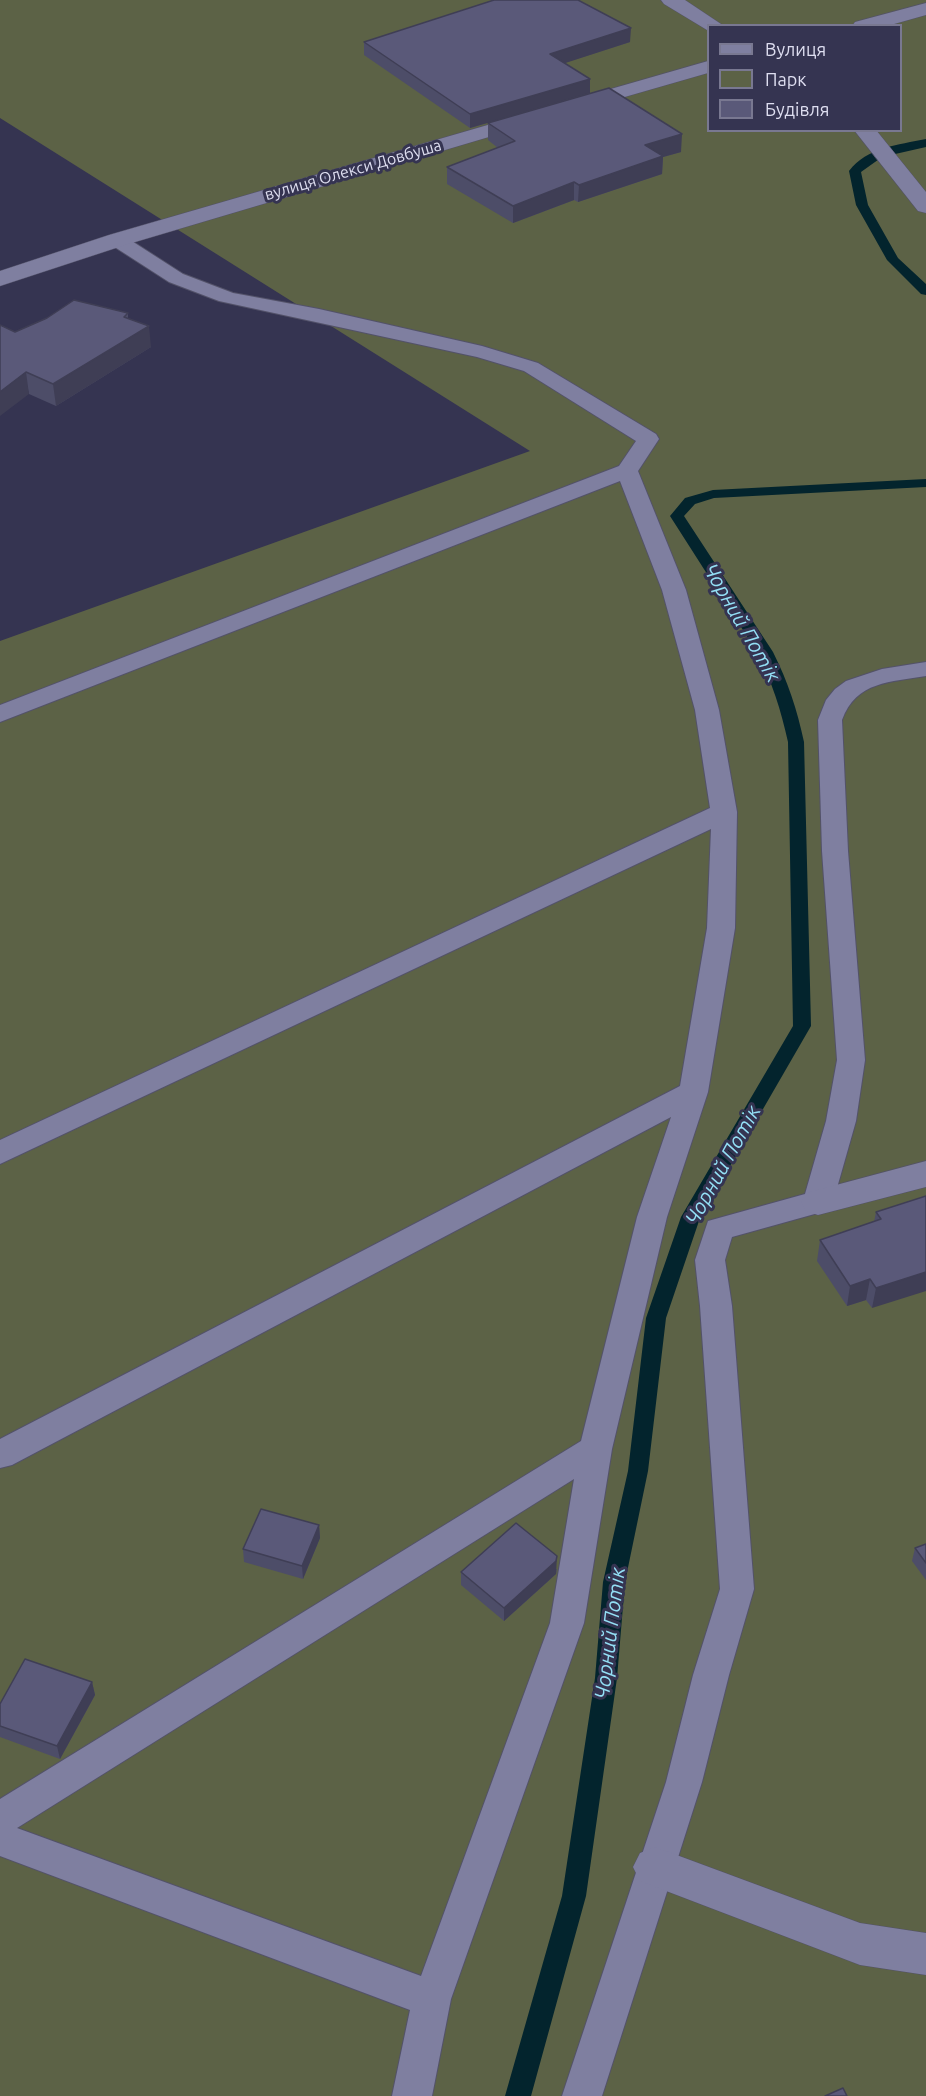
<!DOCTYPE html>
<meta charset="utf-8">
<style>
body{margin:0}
#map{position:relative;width:926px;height:2096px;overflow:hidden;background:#353451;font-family:Ubuntu,sans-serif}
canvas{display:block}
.legend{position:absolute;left:707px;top:24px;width:195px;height:108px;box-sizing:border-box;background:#353451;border:2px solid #797891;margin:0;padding:8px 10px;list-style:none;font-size:18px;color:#dedef0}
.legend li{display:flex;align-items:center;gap:12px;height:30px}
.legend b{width:30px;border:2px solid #797891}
</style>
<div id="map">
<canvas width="926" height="2096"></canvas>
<ul class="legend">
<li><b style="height:8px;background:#7f7fa0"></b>Вулиця</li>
<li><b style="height:16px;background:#5c6246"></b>Парк</li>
<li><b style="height:16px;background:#5a5979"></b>Будівля</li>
</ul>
</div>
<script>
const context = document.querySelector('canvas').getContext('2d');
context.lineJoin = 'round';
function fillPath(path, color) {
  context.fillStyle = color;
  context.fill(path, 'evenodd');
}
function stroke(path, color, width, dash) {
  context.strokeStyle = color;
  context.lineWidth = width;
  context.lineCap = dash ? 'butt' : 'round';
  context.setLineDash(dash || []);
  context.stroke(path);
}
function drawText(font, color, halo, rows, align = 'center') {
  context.font = font + ' Ubuntu,sans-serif';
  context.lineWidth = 6;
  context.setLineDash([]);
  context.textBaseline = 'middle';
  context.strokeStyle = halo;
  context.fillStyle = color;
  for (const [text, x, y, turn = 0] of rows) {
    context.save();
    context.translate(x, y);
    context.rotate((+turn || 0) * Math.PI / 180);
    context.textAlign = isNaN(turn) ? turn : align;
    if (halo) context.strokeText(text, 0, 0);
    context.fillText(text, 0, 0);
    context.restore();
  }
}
const green = new Path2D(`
 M 0,0 L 926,0 L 926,2096 L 0,2096 L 0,641 L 530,451 L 0,118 ZM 708,26 L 900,26 L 900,130 L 708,130 Z`);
const stream = new Path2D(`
 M 926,139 L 926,147 L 882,157 L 861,172 L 868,205 L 898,258 L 926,284 L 926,295 L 921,294 L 887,260 L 856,205 L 849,171 C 867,147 898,145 926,139 Z
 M 926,479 L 926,487 L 714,498 L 695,504 L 684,516 L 773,652 C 788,682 797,709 804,742 L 811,1026 L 700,1218 L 666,1318 L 648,1471 L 625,1582 L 617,1678 L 586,1896 L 531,2096 L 505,2096 L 562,1896 L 595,1678 L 603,1582 L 628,1471 L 646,1318 L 681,1217 L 793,1026 L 788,742 C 781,710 772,682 757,652 L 670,516 L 685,498 L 713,490 Z`);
const lane = new Path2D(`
 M 117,234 L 124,236 L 183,274 L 233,293 L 319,309 L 482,346 L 538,363 L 656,434 L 659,439 L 638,471 L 686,590 L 719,710 L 737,812 L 735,928 L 708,1092 L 667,1217 L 612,1449 L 584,1623 L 451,1999 L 432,2096 L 392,2096 L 410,2010 L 0,1856 L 0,1799 L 581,1441 L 637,1217 L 671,1117 L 12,1465 L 0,1468 L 0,1439 L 680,1086 L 707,928 L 711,829 L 0,1164 L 0,1140 L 710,808 L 695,710 L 662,590 L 620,481 L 0,722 L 0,705 L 619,466 L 636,441 L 524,371 L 477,357 L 219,301 L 169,282 L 110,244 L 107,240 L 110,236 ZM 574,1479 L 550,1623 L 421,1976 L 17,1828 Z
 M 926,662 L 926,676 C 891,682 856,681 842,720 L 848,851 L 865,1060 L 856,1121 L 833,1202 L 829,1210 L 732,1237 L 725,1260 L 732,1306 L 754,1589 L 729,1675 L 702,1782 L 602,2096 L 562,2096 L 666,1782 L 693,1675 L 720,1589 L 700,1306 L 695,1260 L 708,1221 L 805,1194 L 826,1121 L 837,1060 L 822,851 L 818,720 L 826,700 L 835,689 L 846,681 L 882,669 Z`);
const street = new Path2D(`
 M 661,0 L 685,0 L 724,26 L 708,26 L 707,30 L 664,4 Z
 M 926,3 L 926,15 L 887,26 L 852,26 L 855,22 Z
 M 708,61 L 708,73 L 576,111 L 569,109 L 566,105 L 569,101 Z
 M 529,113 L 536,115 L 540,119 L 536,123 L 125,245 L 0,286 L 0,271 L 109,235 Z
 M 854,130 L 876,130 L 926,192 L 926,213 L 918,211 Z
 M 926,1161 L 926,1187 L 818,1215 L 806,1211 L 801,1202 L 806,1193 Z
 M 655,1847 L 860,1923 L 926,1933 L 926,1975 L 860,1965 L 640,1881 L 633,1867 L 640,1853 Z`);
const wall = new Path2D(`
 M 364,42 L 630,42 L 564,63 L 590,79 L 590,93 L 470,128 L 364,55 Z
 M 488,123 L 681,152 L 663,157 L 662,174 L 578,202 L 574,200 L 513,223 L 447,184 L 447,167 L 498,148 L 488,140 Z
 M 128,313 L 128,319 L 151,347 L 56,406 L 29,394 L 15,332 Z
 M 926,1196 L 872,1308 L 866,1300 L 847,1306 L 817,1261 L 820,1240 L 874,1222 L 876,1212 Z
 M 319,1525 L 320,1538 L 303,1579 L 244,1562 L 243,1549 Z
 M 926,1544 L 926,1580 L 912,1561 L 915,1548 Z
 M 557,1569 L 556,1574 L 504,1621 L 461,1585 L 461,1572 Z
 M 92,1682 L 95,1695 L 60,1759 L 0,1737 L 0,1704 Z`);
const shadedWall = new Path2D(`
 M 631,28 L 630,42 L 550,68 L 550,54 Z
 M 590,79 L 590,93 L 470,128 L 470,114 Z
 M 682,134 L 681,152 L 663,157 L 662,174 L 578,202 L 579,185 L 645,145 Z
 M 574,182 L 574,200 L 513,223 L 513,206 Z
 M 149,326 L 151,347 L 56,406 L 53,384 Z
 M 26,372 L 29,394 L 0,416 L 0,392 Z
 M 926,1272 L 926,1291 L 872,1308 L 876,1288 Z
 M 870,1279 L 866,1300 L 847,1306 L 850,1286 Z
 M 319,1525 L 320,1538 L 303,1579 L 302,1566 Z
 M 557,1556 L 556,1574 L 504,1621 L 504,1608 Z
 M 92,1682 L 95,1695 L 60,1759 L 57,1746 Z`);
const building = new Path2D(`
 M 494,0 L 578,0 L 631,28 L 550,54 L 590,79 L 470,114 L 364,42 Z
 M 609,88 L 682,134 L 645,145 L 663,156 L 579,185 L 574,182 L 513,206 L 447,167 L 515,141 L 488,123 Z
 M 74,300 L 128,313 L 124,317 L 149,326 L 53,384 L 26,372 L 0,392 L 0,325 L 15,332 L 47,318 Z
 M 926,1196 L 926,1272 L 876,1288 L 870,1279 L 850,1286 L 820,1240 L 881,1219 L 876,1212 Z
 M 261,1509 L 319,1525 L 302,1566 L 243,1549 Z
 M 516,1523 L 557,1556 L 556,1561 L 504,1608 L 461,1572 Z
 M 926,1544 L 926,1563 L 915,1548 Z
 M 25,1659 L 92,1682 L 57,1746 L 0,1726 L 0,1704 Z
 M 843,2088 L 847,2096 L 825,2096 Z`);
const farStreetnames = [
 ["вулиця Олекси Довбуша",353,170,-16]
];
const waterNames = [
 ["Чорний Потік",742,623,60],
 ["Чорний Потік",723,1165,-61],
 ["Чорний Потік",610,1633,-83]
];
fillPath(green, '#5c6246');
fillPath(stream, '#03242d');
stroke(lane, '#535269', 2);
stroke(street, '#535269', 1);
fillPath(lane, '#7f7fa0');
fillPath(street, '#7f7fa0');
fillPath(wall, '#4d4d68');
fillPath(shadedWall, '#3f3e55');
fillPath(building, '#5a5979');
stroke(building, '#3f3e55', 1.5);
drawText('16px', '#dedef0', '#353451', farStreetnames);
drawText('italic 21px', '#93dff5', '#353451', waterNames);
</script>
